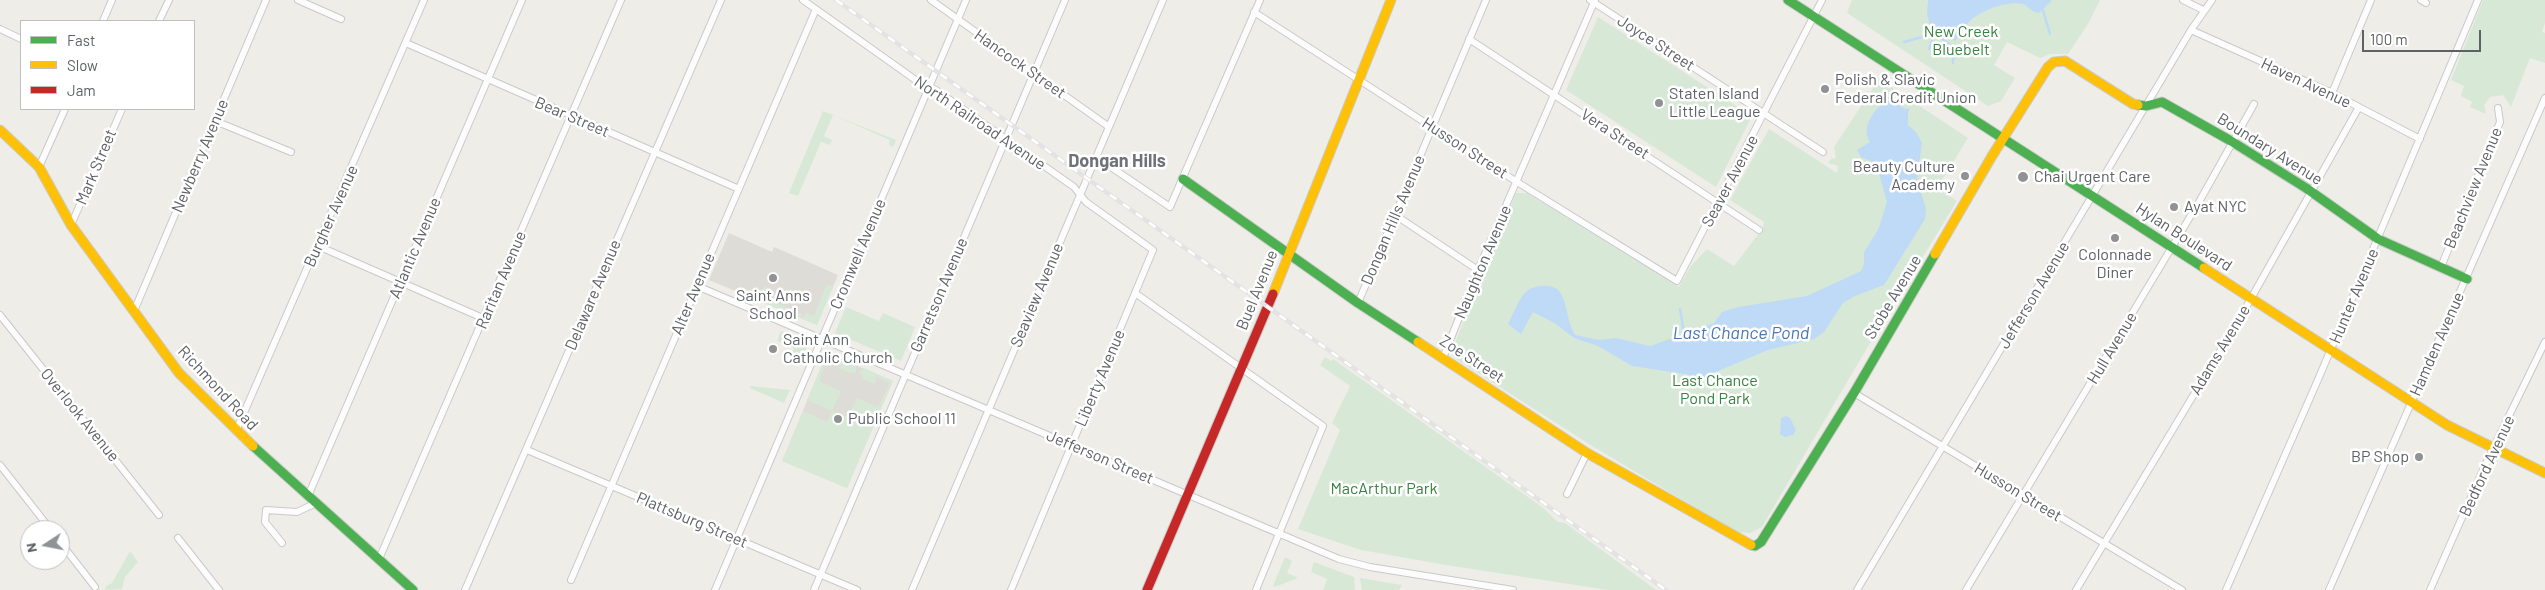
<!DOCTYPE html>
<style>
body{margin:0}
#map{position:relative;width:2545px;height:590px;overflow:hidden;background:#eeede8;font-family:Barlow,sans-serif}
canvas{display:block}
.legend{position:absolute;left:20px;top:20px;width:175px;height:90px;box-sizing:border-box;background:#fff;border:1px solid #bfc0c2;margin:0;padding:6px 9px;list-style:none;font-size:15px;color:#5e6166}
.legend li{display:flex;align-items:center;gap:10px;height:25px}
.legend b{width:25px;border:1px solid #bfc0c2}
.north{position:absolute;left:20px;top:520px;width:50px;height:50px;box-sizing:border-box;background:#fff;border:1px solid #bfc0c2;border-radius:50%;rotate:259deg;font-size:14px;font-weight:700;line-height:20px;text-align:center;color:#5e6166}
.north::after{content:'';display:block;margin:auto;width:18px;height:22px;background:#909294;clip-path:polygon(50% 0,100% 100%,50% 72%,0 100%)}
.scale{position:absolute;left:2362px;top:30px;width:119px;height:22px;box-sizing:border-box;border:2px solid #5e6166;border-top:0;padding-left:6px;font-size:15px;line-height:18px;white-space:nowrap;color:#5e6166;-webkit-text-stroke:4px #fff;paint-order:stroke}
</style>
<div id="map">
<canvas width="2545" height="590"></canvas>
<ul class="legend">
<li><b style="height:6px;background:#4caf50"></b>Fast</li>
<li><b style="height:6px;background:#ffc107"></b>Slow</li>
<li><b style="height:6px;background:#c62828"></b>Jam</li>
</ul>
<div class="north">N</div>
<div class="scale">100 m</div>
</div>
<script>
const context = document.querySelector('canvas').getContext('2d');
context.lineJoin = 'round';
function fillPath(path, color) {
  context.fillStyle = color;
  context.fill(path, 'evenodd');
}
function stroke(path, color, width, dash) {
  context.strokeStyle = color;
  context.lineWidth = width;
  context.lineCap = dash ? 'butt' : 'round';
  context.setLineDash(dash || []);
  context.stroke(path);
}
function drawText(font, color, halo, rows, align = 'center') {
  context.font = font + ' Barlow,sans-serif';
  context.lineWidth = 5;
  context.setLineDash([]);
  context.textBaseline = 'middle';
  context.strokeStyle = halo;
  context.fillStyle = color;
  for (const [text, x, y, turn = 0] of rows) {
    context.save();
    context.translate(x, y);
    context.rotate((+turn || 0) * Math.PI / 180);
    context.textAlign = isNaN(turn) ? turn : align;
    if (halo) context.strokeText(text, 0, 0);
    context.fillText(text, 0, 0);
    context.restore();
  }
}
const education = new Path2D(`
 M 729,233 L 772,252 L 774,247 L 838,275 L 817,325 L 709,280 Z
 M 827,353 L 893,381 L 847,488 L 782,461 Z`);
const green = new Path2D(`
 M 1852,0 L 2100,0 L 2088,24 L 2068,54 L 2050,54 L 2040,58 L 2007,42 L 1994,65 L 2015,78 L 2001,101 L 1988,106 L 1847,13 Z
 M 2483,0 L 2545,0 L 2545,23 L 2542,32 L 2545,33 L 2545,63 L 2530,58 L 2511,107 L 2503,95 L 2490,97 L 2484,105 L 2486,114 L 2470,107 L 2472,102 L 2461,96 L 2464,86 L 2451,80 Z
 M 1598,17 L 1752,116 L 1716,187 L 1566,90 Z
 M 1879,79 L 1968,138 L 1937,188 L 1957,201 L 1867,348 L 1762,527 L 1750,533 L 1736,532 L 1589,444 L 1453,357 L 1452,350 L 1516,193 L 1527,193 L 1679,287 L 1690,267 L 1707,249 L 1734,266 L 1763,228 L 1764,222 L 1730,200 L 1769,129 L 1837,173 L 1838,166 L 1828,163 L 1831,159 L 1836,158 L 1834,147 Z
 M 823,111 L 896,140 L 893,147 L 889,145 L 890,140 L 833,115 L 824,136 L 832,140 L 830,145 L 821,142 L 798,196 L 789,193 Z
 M 827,284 L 833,287 L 817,325 L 803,319 L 806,313 L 814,316 Z
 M 764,286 L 767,288 L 763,297 L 802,314 L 800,318 L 757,300 Z
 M 846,307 L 879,321 L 883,313 L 915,327 L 901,361 L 835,333 Z
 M 781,331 L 809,343 L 803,357 L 792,353 L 794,348 L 777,341 Z
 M 827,353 L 856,365 L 856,373 L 853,371 L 852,374 L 839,368 L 841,363 L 829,357 L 820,377 L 820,382 L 841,391 L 832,411 L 848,417 L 857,398 L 878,407 L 890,383 L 877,377 L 874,384 L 862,378 L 863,376 L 859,374 L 861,370 L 864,368 L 893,381 L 847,488 L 782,461 L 803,411 L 827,422 L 832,411 L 807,400 Z
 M 1325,357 L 1331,361 L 1333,359 L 1542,507 L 1558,522 L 1565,523 L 1656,590 L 1608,590 L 1446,565 L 1361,550 L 1298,529 L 1340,430 L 1332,423 L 1350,386 L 1320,365 Z
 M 751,386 L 790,390 L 784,403 L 750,388 Z
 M 130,551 L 138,562 L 125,577 L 122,589 L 105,590 L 106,586 L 112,583 Z
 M 1285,557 L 1292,561 L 1287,573 L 1298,578 L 1275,587 L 1273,586 Z
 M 1314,562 L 1354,577 L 1355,590 L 1323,590 L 1327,579 L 1311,572 Z
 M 1360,578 L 1402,585 L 1399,590 L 1362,590 Z`);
const water = new Path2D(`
 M 1928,0 L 2052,0 L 2039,13 C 2030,12 2030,7 2023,4 C 2007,0 1979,11 1969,22 C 1964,28 1960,35 1955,41 L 1930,26 L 1927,14 Z
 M 1889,96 L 1903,108 L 1910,109 L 1908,112 L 1908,125 L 1916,132 L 1922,143 L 1917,180 L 1926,209 L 1925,219 L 1884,285 L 1855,296 L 1843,303 L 1824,332 L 1814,339 L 1768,350 L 1704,377 L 1632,366 L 1598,346 L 1574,338 L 1556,324 L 1533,312 L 1521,334 L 1508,324 C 1519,304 1521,283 1549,286 C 1554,287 1559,289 1561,294 C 1568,307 1567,322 1575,335 L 1599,340 L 1616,338 L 1650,346 L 1714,323 L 1722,312 L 1738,307 L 1807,296 L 1861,271 L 1864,264 L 1864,252 L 1878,230 L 1887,202 L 1876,163 L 1861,157 L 1857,150 L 1870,142 C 1859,125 1878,107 1889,96 Z
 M 1786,416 L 1790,418 L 1796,430 L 1793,435 L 1785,437 L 1780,434 L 1781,418 Z`);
const stream = new Path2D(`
 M 2042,7 L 2050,34
 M 1904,42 L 1936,33 L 1953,48 L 1953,63
 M 1929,49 L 1937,27
 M 1680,309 L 1684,333`);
const street = new Path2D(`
 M 298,0 L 341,19
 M 803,0 L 917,81 L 936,90 L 1074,187 L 1086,202 L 1153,250 L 1011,590
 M 931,0 L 1109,127
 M 1590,0 L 1823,152
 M 2183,0 L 2203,10
 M 2421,0 L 2426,3
 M 1254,12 L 1517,182 L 1677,281 L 1822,0
 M 103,21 L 112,0
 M 159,21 L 169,0
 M 0,29 L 21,39
 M 2191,30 L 2332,93 L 2420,139
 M 1469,39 L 1759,230
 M 406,43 L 739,189
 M 2332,93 L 2371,0
 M 215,121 L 291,152
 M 1096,157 L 1170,207 L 1260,0
 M 39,167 L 65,109
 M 1395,215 L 1478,270
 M 71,225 L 122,109
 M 318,246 L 485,319
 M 2441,267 L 2500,122 L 2498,108
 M 697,286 L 1339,559 L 1370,567 L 1513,590
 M 1135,293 L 1323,426 L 1256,590
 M 1358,303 L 1486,0
 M 134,311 L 266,0
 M 0,315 L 159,515
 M 1443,358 L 1478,270 L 1595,0
 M 1854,393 L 2182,590
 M 236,431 L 424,0
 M 527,450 L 857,590
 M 0,465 L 51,530
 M 1567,494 L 1587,453
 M 308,496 L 522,0
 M 178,538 L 219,590
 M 60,542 L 95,587
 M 282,543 L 265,522 L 266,510 L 297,512 L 316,503
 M 379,559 L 621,0
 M 571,580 L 816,9
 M 465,590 L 721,0
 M 715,590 L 966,0
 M 814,590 L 1065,0
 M 912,590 L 1163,0
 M 1857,590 L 2191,30 L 2212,0
 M 1966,590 L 2199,202 L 2254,104
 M 2076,590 L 2240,318 L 2359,107
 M 2226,590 L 2320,375 L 2478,0
 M 2329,590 L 2545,98
 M 2430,590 L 2486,463 L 2545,342`);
const fast = new Path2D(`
 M 1788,0 L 2204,268
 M 2138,105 L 2146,106 L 2162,102 L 2231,141 L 2306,188 L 2378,239 L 2467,279
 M 1183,179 L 1358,303 L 1418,342
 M 253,446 L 413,590
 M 1751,545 L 1755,546 L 1761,542 L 1854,393 L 1935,254`);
const slow = new Path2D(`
 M 0,130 L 39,167 L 71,225 L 179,373 L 253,446
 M 1935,254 L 1992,156 L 2048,67 L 2054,62 L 2065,61 L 2133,104 L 2138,105
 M 2204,268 L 2447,425 L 2545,473
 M 1273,294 L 1391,0
 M 1418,342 L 1587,453 L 1751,545`);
const jam = new Path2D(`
 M 1147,590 L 1273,294`);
const rail = new Path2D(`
 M 836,0 L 1666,590`);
const markers = [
 [1825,89,5,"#909294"],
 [1659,103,5,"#909294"],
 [1965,176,5,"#909294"],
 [2023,177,6,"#909294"],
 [2174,207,5,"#909294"],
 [2115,238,5,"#909294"],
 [773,278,5,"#909294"],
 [773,349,5,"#909294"],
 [838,419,5,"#909294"],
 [2419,457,5,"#909294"]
];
const parkNames = [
 ["New Creek",1961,32],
 ["Bluebelt",1961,50],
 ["Last Chance",1715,381],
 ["Pond Park",1715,399],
 ["MacArthur Park",1384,489]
];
const streetNames = [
 ["Joyce Street",1656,43,33],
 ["Hancock Street",1020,64,35],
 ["Haven Avenue",2306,83,25],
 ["Bear Street",572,117,23],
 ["North Railroad Avenue",980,123,34],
 ["Vera Street",1615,134,33],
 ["Husson Street",1465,148,33],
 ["Boundary Avenue",2270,149,32],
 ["Newberry Avenue",200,156,-67],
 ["Mark Street",96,167,-67],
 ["Seaver Avenue",1730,181,-62],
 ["Beachview Avenue",2473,188,-68],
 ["Burgher Avenue",331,216,-66],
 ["Dongan Hills Avenue",1393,220,-67],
 ["Hylan Boulevard",2184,237,33],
 ["Atlantic Avenue",415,248,-67],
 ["Cromwell Avenue",858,254,-67],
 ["Naughton Avenue",1483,262,-67],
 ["Raritan Avenue",501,280,-67],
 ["Buel Avenue",1257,290,-68],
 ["Alter Avenue",693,294,-67],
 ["Delaware Avenue",593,295,-67],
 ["Garretson Avenue",939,295,-67],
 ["Seaview Avenue",1037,295,-67],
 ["Jefferson Avenue",2034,295,-59],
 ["Hunter Avenue",2354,296,-67],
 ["Stobe Avenue",1893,297,-59],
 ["Hamden Avenue",2437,344,-66],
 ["Hull Avenue",2112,348,-59],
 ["Adams Avenue",2220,350,-59],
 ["Zoe Street",1472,359,33],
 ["Liberty Avenue",1100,378,-67],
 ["Richmond Road",218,388,47],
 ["Overlook Avenue",80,415,51],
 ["Jefferson Street",1100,457,23],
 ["Bedford Avenue",2487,466,-65],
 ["Husson Street",2018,492,31],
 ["Plattsburg Street",692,520,23]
];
const poiNames = [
 ["Polish & Slavic",1835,80],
 ["Federal Credit Union",1835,98],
 ["Staten Island",1669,94],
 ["Little League",1669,112],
 ["Beauty Culture",1955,167,"right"],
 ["Academy",1955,185,"right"],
 ["Chai Urgent Care",2034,177],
 ["Ayat NYC",2184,207],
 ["Colonnade",2115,255,"center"],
 ["Diner",2115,273,"center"],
 ["Saint Anns",773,296,"center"],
 ["School",773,314,"center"],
 ["Saint Ann",783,340],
 ["Catholic Church",783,358],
 ["Public School 11",848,419],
 ["BP Shop",2409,457,"right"]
];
const neighbourhoodNames = [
 ["Dongan Hills",1117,161]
];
const waterNames = [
 ["Last Chance Pond",1741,333]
];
fillPath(education, '#dedcd7');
fillPath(green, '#d7e9d6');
fillPath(water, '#bedaf6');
stroke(stream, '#bedaf6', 2.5);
stroke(street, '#cac9c9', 8);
stroke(fast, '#cacbca', 11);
stroke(slow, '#cacbca', 11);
stroke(jam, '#cacbca', 11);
stroke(street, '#fcfcfc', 6);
stroke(fast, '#4caf50', 9);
stroke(slow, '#ffc107', 9);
stroke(jam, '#c62828', 9);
stroke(rail, '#e3e3e3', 4.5);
stroke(rail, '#fff', 2.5, [8]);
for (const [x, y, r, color] of markers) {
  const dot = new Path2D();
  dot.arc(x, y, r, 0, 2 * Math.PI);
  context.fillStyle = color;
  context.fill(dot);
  stroke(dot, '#fff', 2);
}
drawText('16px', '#388341', '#fff', parkNames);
drawText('16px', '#5e6166', '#fff', streetNames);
drawText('16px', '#5e6166', '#fff', poiNames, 'left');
drawText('bold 18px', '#6f7378', '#fff', neighbourhoodNames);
drawText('italic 18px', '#4876b8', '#fff', waterNames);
</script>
